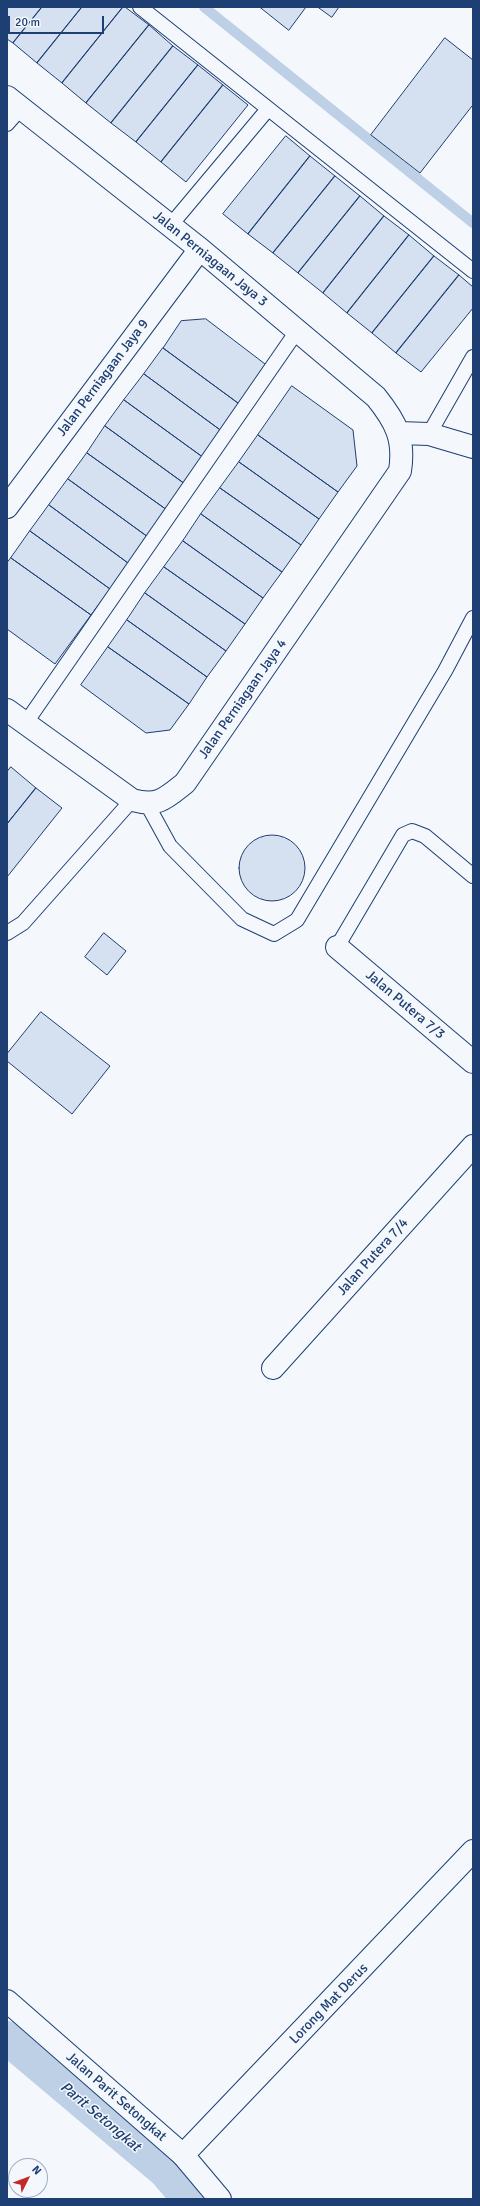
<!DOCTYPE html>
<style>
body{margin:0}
#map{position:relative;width:480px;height:2206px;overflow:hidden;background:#f4f7fb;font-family:Signika,sans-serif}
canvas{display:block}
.frame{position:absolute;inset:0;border:8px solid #1d3f73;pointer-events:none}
.north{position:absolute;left:8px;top:2158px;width:40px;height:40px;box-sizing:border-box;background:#f4f7fb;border:1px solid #9eadc5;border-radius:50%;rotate:48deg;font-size:11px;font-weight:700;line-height:16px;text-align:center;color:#1d3f73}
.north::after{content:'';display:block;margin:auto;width:14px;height:18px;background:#c62828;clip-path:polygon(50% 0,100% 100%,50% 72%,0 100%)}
.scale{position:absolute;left:8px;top:16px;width:96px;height:18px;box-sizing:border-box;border:2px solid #1d3f73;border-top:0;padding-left:5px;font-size:12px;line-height:14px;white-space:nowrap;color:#1d3f73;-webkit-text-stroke:3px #f4f7fb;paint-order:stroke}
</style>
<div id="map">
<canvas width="480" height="2206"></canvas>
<div class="frame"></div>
<div class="north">N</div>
<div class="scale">20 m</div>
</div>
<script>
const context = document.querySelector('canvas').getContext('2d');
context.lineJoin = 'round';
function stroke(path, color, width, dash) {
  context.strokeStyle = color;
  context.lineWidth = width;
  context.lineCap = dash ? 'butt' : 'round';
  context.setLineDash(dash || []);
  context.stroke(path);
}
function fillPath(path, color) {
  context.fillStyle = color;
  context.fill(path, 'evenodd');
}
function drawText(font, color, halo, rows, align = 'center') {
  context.font = font + ' Signika,sans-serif';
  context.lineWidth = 3;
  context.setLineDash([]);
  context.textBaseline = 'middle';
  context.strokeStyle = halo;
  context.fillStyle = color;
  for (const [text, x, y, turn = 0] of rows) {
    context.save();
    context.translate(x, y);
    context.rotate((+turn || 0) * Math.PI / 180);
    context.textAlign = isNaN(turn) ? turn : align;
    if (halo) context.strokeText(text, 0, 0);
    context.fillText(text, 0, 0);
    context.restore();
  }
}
const stream = new Path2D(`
 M 204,7 L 473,223`);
const canal = new Path2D(`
 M 7,2038 L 165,2171 L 189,2199`);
const building = new Path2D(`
 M 7,7 L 42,7 L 13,43 L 7,39 Z
 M 42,7 L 82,7 L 37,63 L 13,43 Z
 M 82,7 L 123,7 L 62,83 L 37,63 Z
 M 123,7 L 125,7 L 149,25 L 86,103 L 62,83 Z
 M 260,7 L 306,7 L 289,30 Z
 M 318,7 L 339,7 L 332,17 Z
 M 149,25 L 173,46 L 111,123 L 86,103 Z
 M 445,38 L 473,60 L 473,107 L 472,106 L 420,173 L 371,135 Z
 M 173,46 L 198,65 L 136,142 L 111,123 Z
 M 198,65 L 223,85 L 161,162 L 136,142 Z
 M 223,85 L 248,105 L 186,182 L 161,162 Z
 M 286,136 L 310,156 L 248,234 L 223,214 Z
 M 310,156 L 335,176 L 273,253 L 248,234 Z
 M 335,176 L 360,196 L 298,273 L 273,253 Z
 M 360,196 L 384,216 L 323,293 L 298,273 Z
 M 384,216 L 409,235 L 347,313 L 323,293 Z
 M 409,235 L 434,256 L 372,333 L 347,313 Z
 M 434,256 L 459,275 L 396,353 L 372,333 Z
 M 459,275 L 473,287 L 473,308 L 421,372 L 396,353 Z
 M 206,319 L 269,367 L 242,406 L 163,348 L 181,321 Z
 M 163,348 L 242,406 L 223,432 L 144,374 Z
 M 144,374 L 223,432 L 204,458 L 124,400 Z
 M 292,386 L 353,430 L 357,466 L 338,492 L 258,435 Z
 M 124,400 L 204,458 L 185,484 L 105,426 Z
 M 105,426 L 185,484 L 167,510 L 87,453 Z
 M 258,435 L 338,492 L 319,519 L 239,462 Z
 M 87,453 L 167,510 L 148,537 L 68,479 Z
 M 239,462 L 319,519 L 301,545 L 220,488 Z
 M 68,479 L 148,537 L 128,563 L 49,505 Z
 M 220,488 L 301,545 L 282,572 L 201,514 Z
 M 49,505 L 128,563 L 110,589 L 30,531 Z
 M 201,514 L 282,572 L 263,598 L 183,541 Z
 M 30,531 L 110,589 L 91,615 L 11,558 Z
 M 183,541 L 263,598 L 245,624 L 164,567 Z
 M 11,558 L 91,615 L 55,664 L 7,629 L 7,563 Z
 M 164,567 L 245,624 L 226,651 L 145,593 Z
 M 145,593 L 226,651 L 207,677 L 127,620 Z
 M 127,620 L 207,677 L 189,704 L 108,647 Z
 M 108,647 L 189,704 L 170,730 L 146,733 L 81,685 Z
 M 11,767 L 36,788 L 7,824 L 7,772 Z
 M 36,788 L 62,808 L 7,877 L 7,824 Z
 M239 868a33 33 0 1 1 66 0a33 33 0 1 1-66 0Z
 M 104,933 L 126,951 L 107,975 L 85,957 Z
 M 41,1012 L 110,1066 L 72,1114 L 7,1061 L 7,1054 Z`);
const service = new Path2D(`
 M 140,7 L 473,271
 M 7,124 L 21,108
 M 170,226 L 268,109
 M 429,434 L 473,357
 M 25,724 L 297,331
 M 147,804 L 170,846 L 242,919 L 274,934 L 297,920 L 445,671 L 473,618
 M 7,933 L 23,923 L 132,800
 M 337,947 L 403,835 L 412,831 L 425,836 L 473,876`);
const minor = new Path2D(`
 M 7,97 L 200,249 L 376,397 C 396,422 405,439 400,471 L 185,783 C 165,799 158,807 132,800 L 7,710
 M 399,433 L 429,434 L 473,447
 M 7,507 L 200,249
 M 337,947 L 473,1062
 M 273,1368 L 473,1146
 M 183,2155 L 473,1851`);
const tertiary = new Path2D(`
 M 7,2001 L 183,2155 L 220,2199`);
const streetNames = [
 ["Jalan Perniagaan Jaya 3",210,259,39],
 ["Jalan Perniagaan Jaya 9",103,378,-53],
 ["Jalan Perniagaan Jaya 4",243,699,-55],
 ["Jalan Putera 7/3",405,1005,40],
 ["Jalan Putera 7/4",373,1257,-48],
 ["Lorong Mat Derus",329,2004,-46],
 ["Jalan Parit Setongkat",116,2097,41]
];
const waterNames = [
 ["Parit Setongkat",100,2117,40]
];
stroke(stream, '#bed0e5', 10);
stroke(canal, '#bed0e5', 34);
fillPath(building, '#d5e0f0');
stroke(building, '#1d3f73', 1);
stroke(service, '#1d3f73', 16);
stroke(minor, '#1d3f73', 24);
stroke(tertiary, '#1d3f73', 24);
stroke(service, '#f4f7fb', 14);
stroke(minor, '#f4f7fb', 22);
stroke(tertiary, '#f4f7fb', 22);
drawText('14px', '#1d3f73', '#f4f7fb', streetNames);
drawText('italic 15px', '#1d3f73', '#f4f7fb', waterNames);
</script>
